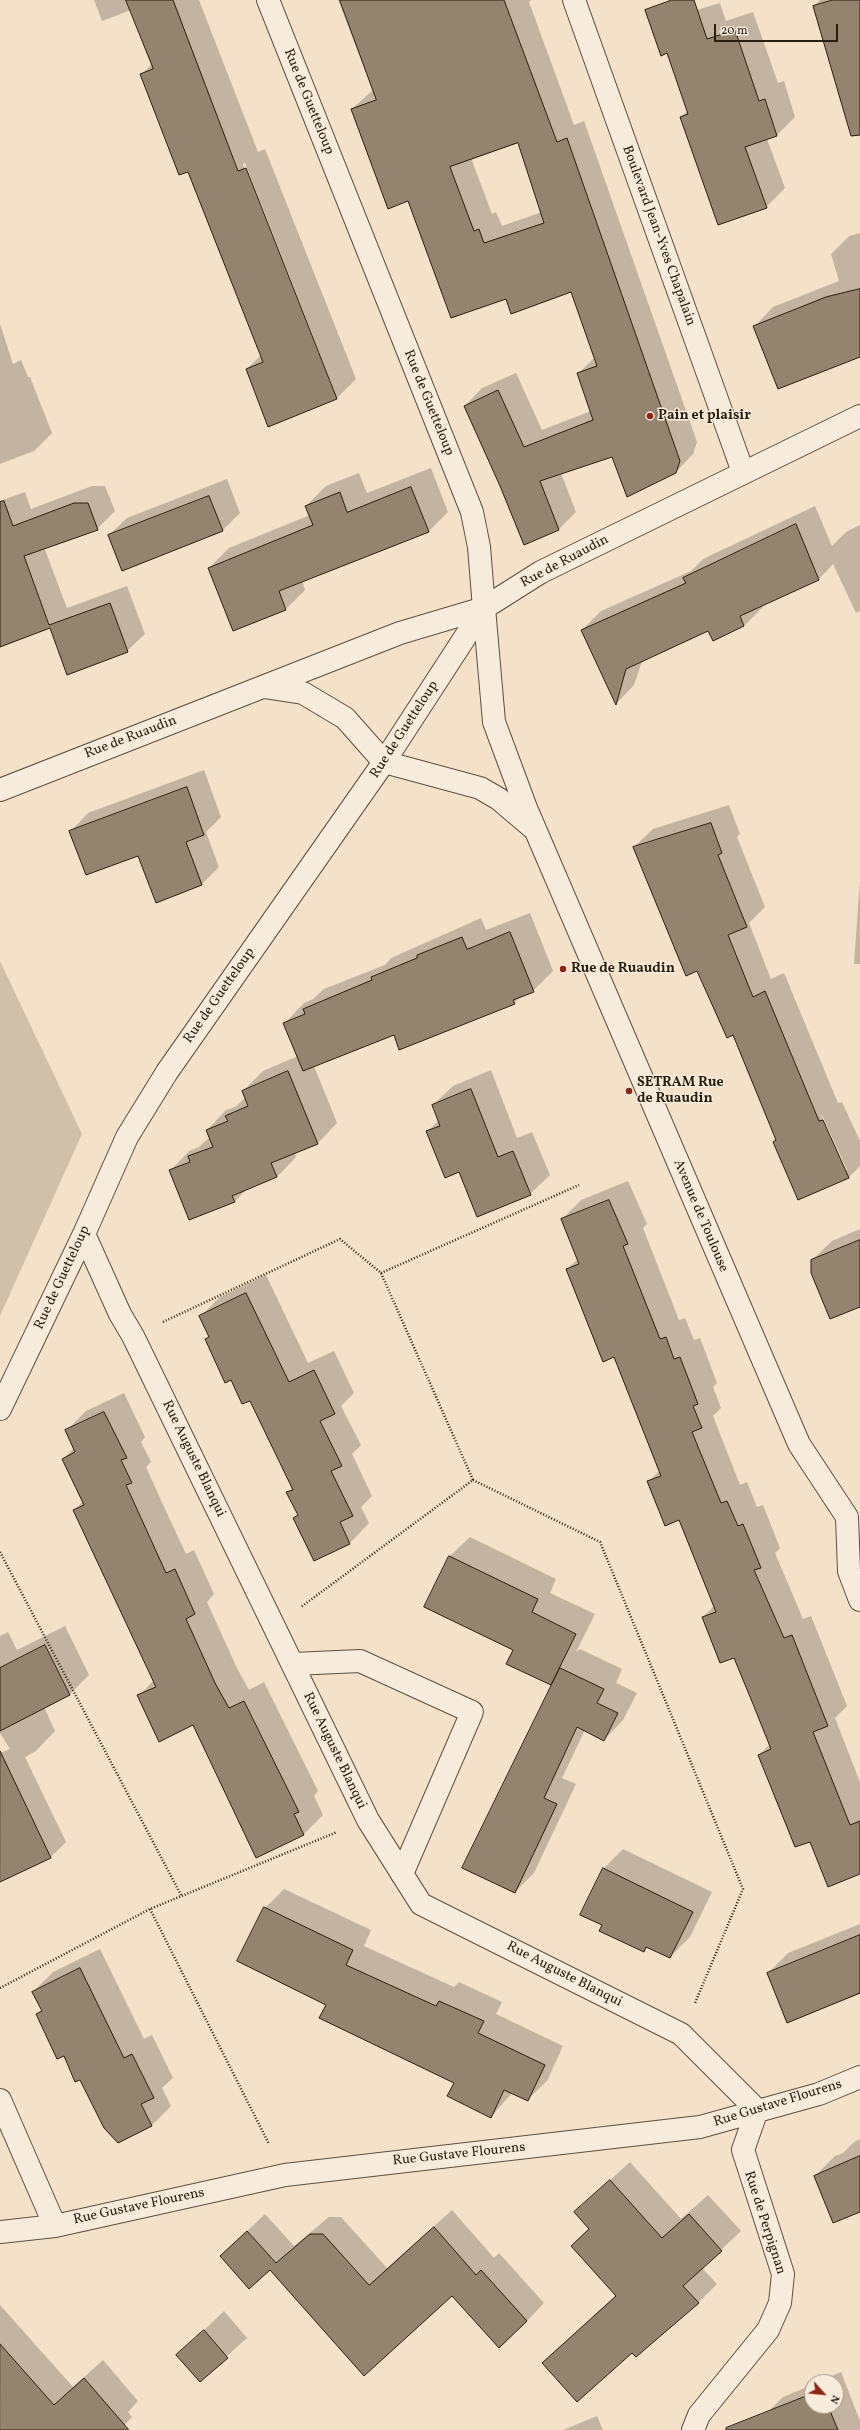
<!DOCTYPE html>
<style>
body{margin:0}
#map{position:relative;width:860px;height:2430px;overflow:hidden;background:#f3e1c9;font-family:Vollkorn,serif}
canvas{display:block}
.north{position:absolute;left:804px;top:2374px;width:40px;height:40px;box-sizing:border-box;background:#f7ecdc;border:1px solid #a59a8a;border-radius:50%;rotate:117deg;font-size:11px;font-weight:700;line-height:16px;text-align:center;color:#2a1e0e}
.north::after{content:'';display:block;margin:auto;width:14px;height:18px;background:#8f2418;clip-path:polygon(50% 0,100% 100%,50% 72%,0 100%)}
.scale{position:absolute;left:714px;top:24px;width:124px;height:18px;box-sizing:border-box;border:2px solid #2a1e0e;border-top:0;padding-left:5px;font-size:12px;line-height:14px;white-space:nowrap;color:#2a1e0e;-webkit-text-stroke:3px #f7ecdc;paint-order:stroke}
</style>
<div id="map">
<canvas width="860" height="2430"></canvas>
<div class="north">N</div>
<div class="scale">20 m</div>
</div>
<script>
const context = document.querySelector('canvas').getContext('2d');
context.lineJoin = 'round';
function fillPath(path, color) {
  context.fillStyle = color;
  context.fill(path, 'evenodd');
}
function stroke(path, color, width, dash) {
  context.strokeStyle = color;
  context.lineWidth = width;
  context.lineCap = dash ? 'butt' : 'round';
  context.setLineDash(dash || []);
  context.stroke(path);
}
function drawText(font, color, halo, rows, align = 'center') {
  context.font = font + ' Vollkorn,serif';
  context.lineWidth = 3;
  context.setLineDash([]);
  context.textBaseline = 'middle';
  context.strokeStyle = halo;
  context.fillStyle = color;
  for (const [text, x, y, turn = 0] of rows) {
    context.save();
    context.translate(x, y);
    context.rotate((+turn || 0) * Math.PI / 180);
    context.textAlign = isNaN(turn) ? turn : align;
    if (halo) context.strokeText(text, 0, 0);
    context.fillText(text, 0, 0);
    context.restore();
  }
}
const green = new Path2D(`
 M 0,961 L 82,1134 L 0,1316 Z`);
const shadow = new Path2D(`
 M 94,0 L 199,0 L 258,152 L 265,149 L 356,379 L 337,398 L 247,369 L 261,355 L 188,170 L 141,75 L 152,64 L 131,10 L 102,21 ZM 245,163 L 334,390 L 332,390 L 243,164 Z
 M 338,0 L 531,0 L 529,2 L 574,125 L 584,121 L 697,442 L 693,454 L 675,473 L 613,456 L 561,473 L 576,512 L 558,530 L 501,486 L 465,406 L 482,388 L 516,373 L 542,430 L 591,411 L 579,373 L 595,357 L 572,290 L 506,298 L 408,200 L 352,109 L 373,90 ZM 518,141 L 542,212 L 502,226 L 496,212 L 492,214 L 471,158 Z
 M 820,0 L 860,0 L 860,90 L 814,6 Z
 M 720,3 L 726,21 L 753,12 L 778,83 L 784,81 L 795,117 L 777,135 L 767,139 L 785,188 L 766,207 L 681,117 L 688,110 L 680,15 Z
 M 860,233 L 860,354 L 754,327 L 773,307 L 839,281 L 831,254 L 849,236 Z
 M 0,324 L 13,364 L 21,360 L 28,377 L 30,377 L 52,433 L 34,451 L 0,464 Z
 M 431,468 L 448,512 L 429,531 L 302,581 L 305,590 L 286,609 L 209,568 L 229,548 L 310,515 L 306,506 L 326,486 L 359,473 L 367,493 Z
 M 227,479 L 240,513 L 223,530 L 123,569 L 109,535 L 127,518 Z
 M 92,486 L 105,486 L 115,511 L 97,529 L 44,547 L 67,608 L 127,586 L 145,634 L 127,651 L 51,626 L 0,645 L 0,501 L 25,492 L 31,509 Z
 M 815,506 L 832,546 L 846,532 L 860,525 L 860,611 L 856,613 L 833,564 L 819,579 L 762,605 L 763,607 L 744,626 L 713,640 L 709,630 L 642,661 L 634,685 L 616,704 L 582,630 L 601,611 L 691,571 L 703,559 Z
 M 204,770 L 221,817 L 206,832 L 219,867 L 202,884 L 156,901 L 139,855 L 71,831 L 88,813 Z
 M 729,805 L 740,834 L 737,837 L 765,907 L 749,923 L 771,979 L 784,973 L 838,1103 L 842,1102 L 860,1141 L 860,1166 L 849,1177 L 799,1198 L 777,1139 L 734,1034 L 634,847 L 653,829 ZM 821,1115 L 822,1115 L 847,1170 L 845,1170 Z
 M 860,880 L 860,964 L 854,964 Z
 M 530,913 L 553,971 L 533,991 L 523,995 L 514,1003 L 394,1034 L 314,1066 L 337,1123 L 318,1143 L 294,1152 L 296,1157 L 277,1177 L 248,1188 L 235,1201 L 170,1171 L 189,1151 L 199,1147 L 210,1137 L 207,1130 L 226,1110 L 235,1107 L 246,1097 L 243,1091 L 263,1071 L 298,1056 L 285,1023 L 304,1003 L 313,999 L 324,989 L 385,965 L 391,958 L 481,918 L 486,930 Z
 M 491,1070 L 517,1138 L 532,1132 L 550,1175 L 530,1194 L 459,1171 L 428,1131 L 439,1120 L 433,1105 L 453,1086 Z
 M 628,1181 L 647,1224 L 643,1228 L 679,1320 L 685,1318 L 694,1340 L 700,1338 L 717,1383 L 713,1387 L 721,1408 L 713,1416 L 740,1485 L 747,1482 L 757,1507 L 763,1505 L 780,1548 L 775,1553 L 803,1619 L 811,1616 L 847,1706 L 835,1718 L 860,1782 L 860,1873 L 810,1840 L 759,1755 L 770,1744 L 735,1656 L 703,1617 L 715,1605 L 680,1519 L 648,1482 L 660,1470 L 614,1356 L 567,1269 L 578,1259 L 562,1219 L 581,1200 Z
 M 860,1229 L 860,1306 L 812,1260 L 832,1241 Z
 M 266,1275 L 308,1363 L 334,1351 L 354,1393 L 341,1406 L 361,1445 L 352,1454 L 372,1496 L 361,1507 L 369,1523 L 350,1543 L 314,1560 L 294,1518 L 298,1514 L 288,1493 L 293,1487 L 250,1399 L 231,1379 L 206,1340 L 210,1336 L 200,1317 L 220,1297 Z
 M 124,1393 L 145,1437 L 141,1442 L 151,1462 L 146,1467 L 165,1509 L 186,1554 L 194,1550 L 214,1594 L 207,1602 L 236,1666 L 249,1690 L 264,1682 L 318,1791 L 314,1796 L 323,1815 L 303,1835 L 194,1724 L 139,1696 L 154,1680 L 74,1511 L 83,1501 L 63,1459 L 74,1448 L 66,1431 L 86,1411 Z
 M 470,1537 L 556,1579 L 550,1593 L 595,1614 L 576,1652 L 580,1649 L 622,1669 L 616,1683 L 637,1693 L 623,1720 L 604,1740 L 585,1730 L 562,1778 L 576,1784 L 534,1873 L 515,1892 L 555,1679 L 551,1683 L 514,1650 L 426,1607 L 450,1556 Z
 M 65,1626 L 89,1675 L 70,1694 L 44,1707 L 55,1731 L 36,1751 L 25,1757 L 66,1842 L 51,1857 L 0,1882 L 0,1753 L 10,1749 L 0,1733 L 0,1636 L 8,1632 L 17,1650 Z
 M 623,1849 L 712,1892 L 690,1937 L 670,1957 L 648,1947 L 644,1951 L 603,1925 L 582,1914 L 604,1868 Z
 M 284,1889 L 371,1930 L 364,1946 L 454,1987 L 459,1982 L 502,2002 L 496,2014 L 563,2046 L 547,2081 L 527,2100 L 512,2093 L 491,2117 L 455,2082 L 327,2004 L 265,1908 Z
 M 860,1924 L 860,1994 L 788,2022 L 768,1973 L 788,1953 Z
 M 100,1949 L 144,2039 L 152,2035 L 173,2078 L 162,2088 L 171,2106 L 152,2125 L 118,2142 L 80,2078 L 37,2015 L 42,2009 L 33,1992 L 53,1972 Z
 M 860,2139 L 860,2211 L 815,2176 L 835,2156 L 843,2153 L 854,2142 Z
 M 630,2162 L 681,2219 L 708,2195 L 741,2231 L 702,2268 L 717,2284 L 698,2303 L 632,2352 L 543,2363 L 616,2295 L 572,2246 L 589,2228 L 575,2212 Z
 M 452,2210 L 494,2258 L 499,2253 L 544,2303 L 527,2321 L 452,2295 L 364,2374 L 270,2269 L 221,2256 L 265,2214 L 294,2246 L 329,2217 L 341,2217 L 387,2268 Z
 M 0,2305 L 73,2387 L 103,2360 L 138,2401 L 128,2412 L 132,2417 L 120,2430 L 9,2430 L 0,2420 Z
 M 224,2311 L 247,2338 L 200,2380 L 178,2355 Z
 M 841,2372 L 860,2421 L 860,2430 L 770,2430 L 764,2416 L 783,2397 L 812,2385 L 812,2406 L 836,2406 L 836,2382 L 818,2382 Z
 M 597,2416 L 603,2430 L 563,2430 Z`);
const building = new Path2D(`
 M 126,0 L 173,0 L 238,171 L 246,168 L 337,399 L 268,427 L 246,369 L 263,362 L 188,172 L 179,175 L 140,74 L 153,69 Z
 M 340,0 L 504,0 L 557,142 L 567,138 L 680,461 L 676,473 L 627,497 L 612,457 L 540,481 L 559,530 L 524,545 L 500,486 L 464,406 L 498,390 L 524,447 L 593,420 L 577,373 L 597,366 L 571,292 L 511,314 L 506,299 L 451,318 L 408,201 L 388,209 L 351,109 L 376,100 ZM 518,143 L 544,223 L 484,243 L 479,229 L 474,231 L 450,167 Z
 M 672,0 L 694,0 L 707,39 L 735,30 L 759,101 L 765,99 L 777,136 L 745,147 L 767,208 L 718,225 L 680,117 L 688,114 L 667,53 L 661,56 L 645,10 Z
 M 833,0 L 860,0 L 860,135 L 851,136 L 813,6 Z
 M 860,289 L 860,357 L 778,389 L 753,326 L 826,297 Z
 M 411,487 L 429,532 L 279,591 L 286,610 L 233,631 L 208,568 L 313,525 L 305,506 L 340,492 L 347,512 Z
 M 209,496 L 223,531 L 122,571 L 108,535 Z
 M 4,501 L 13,526 L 74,503 L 88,503 L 98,530 L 24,556 L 49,625 L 110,603 L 128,652 L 67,675 L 50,628 L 0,647 L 0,502 Z
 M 796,524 L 819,580 L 740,616 L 744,626 L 713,641 L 708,631 L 626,669 L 616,705 L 581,630 L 686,583 L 683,578 Z
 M 187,787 L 204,835 L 186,842 L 202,885 L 156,903 L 138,856 L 86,875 L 69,831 Z
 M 711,823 L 722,853 L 718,855 L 747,927 L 728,935 L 753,997 L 765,991 L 819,1121 L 823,1120 L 849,1178 L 798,1200 L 773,1142 L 776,1140 L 733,1035 L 727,1038 L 697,971 L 686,976 L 633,847 Z
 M 510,932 L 534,992 L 513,1000 L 515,1004 L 399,1050 L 394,1035 L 303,1071 L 283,1023 L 305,1014 L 303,1009 L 372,980 L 371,977 L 417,958 L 417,955 L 462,937 L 467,949 Z
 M 288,1071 L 318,1144 L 271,1163 L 277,1177 L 232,1196 L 235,1202 L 189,1220 L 169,1170 L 190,1162 L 188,1156 L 213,1147 L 206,1130 L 228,1121 L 225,1116 L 248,1106 L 242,1091 Z
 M 471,1089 L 498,1157 L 513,1151 L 531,1195 L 477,1217 L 459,1172 L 445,1178 L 426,1131 L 440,1126 L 432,1105 Z
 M 609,1200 L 628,1244 L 623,1246 L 660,1339 L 666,1337 L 674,1359 L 680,1357 L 698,1404 L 693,1406 L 702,1428 L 692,1432 L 721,1503 L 727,1501 L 738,1526 L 743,1524 L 761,1568 L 754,1570 L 784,1638 L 792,1635 L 828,1726 L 813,1732 L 850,1825 L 860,1821 L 860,1874 L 828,1887 L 810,1842 L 795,1847 L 758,1755 L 771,1749 L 753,1704 L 734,1658 L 720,1663 L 702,1617 L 716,1612 L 679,1520 L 665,1526 L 647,1481 L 661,1476 L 614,1357 L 603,1362 L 566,1269 L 579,1264 L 561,1219 Z
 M 860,1240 L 860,1307 L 830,1319 L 811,1273 L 811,1260 Z
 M 246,1293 L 289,1382 L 314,1370 L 335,1414 L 320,1421 L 342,1466 L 331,1471 L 353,1516 L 340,1522 L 350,1544 L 314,1561 L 293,1518 L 298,1515 L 286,1492 L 293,1490 L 250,1401 L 242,1404 L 231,1380 L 225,1383 L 205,1339 L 209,1337 L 199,1316 Z
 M 104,1412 L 127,1458 L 121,1460 L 132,1483 L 126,1485 L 166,1573 L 175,1569 L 195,1614 L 186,1619 L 216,1685 L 229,1708 L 244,1701 L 299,1812 L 294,1814 L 304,1835 L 256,1858 L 193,1725 L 159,1742 L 137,1695 L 156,1687 L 73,1510 L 84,1505 L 62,1459 L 75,1452 L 65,1430 Z
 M 449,1556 L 538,1599 L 532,1612 L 576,1634 L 551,1685 L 506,1664 L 513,1650 L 424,1607 Z
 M 45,1645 L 70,1695 L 0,1731 L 0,1668 Z
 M 560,1668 L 604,1689 L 597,1703 L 618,1713 L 604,1741 L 577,1727 L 544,1798 L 557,1804 L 515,1893 L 462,1868 Z
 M 0,1751 L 51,1858 L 0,1882 Z
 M 603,1868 L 693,1912 L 670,1958 L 646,1947 L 644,1952 L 599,1931 L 602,1925 L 580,1915 Z
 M 264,1907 L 353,1950 L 346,1965 L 436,2006 L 439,2001 L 484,2021 L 478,2033 L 545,2065 L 528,2101 L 504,2090 L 491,2118 L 447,2096 L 454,2083 L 319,2018 L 326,2005 L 237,1961 Z
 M 860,1935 L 860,1993 L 787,2023 L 767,1973 Z
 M 80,1968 L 124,2058 L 132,2054 L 154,2098 L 141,2104 L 152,2126 L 118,2143 L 104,2128 L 80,2080 L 75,2082 L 64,2056 L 57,2059 L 36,2014 L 42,2011 L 32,1992 Z
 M 860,2156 L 860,2212 L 833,2223 L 814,2176 Z
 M 610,2180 L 662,2238 L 689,2214 L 722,2251 L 683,2286 L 699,2303 L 636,2357 L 632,2353 L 577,2402 L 542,2363 L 616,2296 L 571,2246 L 589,2229 L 574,2212 Z
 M 434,2227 L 476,2275 L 481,2270 L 527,2321 L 499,2348 L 452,2296 L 364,2376 L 270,2270 L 249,2289 L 220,2256 L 247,2231 L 276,2263 L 310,2234 L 323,2234 L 369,2285 Z
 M 204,2330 L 228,2358 L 200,2382 L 176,2355 Z
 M 0,2344 L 54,2405 L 84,2378 L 129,2430 L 0,2430 Z
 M 812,2394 L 812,2406 L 828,2406 L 838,2430 L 726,2430 L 726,2428 Z`);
const path = new Path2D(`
 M 381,1273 L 579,1185
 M 163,1322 L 340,1239 L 381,1273 L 473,1480 L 301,1607
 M 473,1480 L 600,1542 L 743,1889 L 695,2003
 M 0,1552 L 181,1895
 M 150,1909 L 269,2144
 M 0,1988 L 150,1909 L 337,1832`);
const service = new Path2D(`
 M 293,1664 L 360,1661 L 472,1712 L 402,1874`);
const minor = new Path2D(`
 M 574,0 L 743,472
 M 84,1234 L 120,1314 L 133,1336 L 368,1820 L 421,1904 L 681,2034 L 757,2110 L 743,2150 L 783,2274 L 780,2303 L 768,2330 L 699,2415 L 693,2430
 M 0,1409 L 84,1234 L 127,1137 L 167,1072 L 384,762 L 484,608 L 479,547 L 472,512 L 268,0
 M 0,2100 L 55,2226
 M 0,2232 L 55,2226 L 285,2175 L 700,2127 L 819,2094 L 860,2077`);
const tertiary = new Path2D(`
 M 484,608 L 494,722 L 526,808 L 799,1444 L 847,1517 L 849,1571 L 860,1600
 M 264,687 L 303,693 L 345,718 L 384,762 L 480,788 L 499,799 L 532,827
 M 0,790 L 400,633 L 484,608 L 541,572 L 860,416`);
const markers = [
 [650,416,4,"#8f2418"],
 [563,969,4,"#8f2418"],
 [629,1091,4,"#8f2418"]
];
const streetNames = [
 ["Rue de Guetteloup",308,102,68],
 ["Boulevard Jean-Yves Chapalain",658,236,70],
 ["Rue de Guetteloup",428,403,68],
 ["Rue de Ruaudin",565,562,-28],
 ["Rue de Guetteloup",405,730,-57],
 ["Rue de Ruaudin",131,738,-21],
 ["Rue de Guetteloup",220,996,-55],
 ["Avenue de Toulouse",700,1216,67],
 ["Rue de Guetteloup",63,1278,-65],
 ["Rue Auguste Blanqui",193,1459,64],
 ["Rue Auguste Blanqui",334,1751,64],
 ["Rue Auguste Blanqui",564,1975,27],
 ["Rue Gustave Flourens",778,2104,-17],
 ["Rue Gustave Flourens",459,2155,-6],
 ["Rue Gustave Flourens",139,2207,-12],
 ["Rue de Perpignan",764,2223,72]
];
const poiNames = [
 ["Pain et plaisir",658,416],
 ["Rue de Ruaudin",571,969],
 ["SETRAM Rue",637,1083],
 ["de Ruaudin",637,1099]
];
fillPath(green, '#d1c0a9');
fillPath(shadow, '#0003');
fillPath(building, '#93836f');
stroke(building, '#2a1e0e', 1);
stroke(service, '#5c4f3d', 24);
stroke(minor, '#5c4f3d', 24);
stroke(tertiary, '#5c4f3d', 24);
stroke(path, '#2a1e0e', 2.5, [1, 2]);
stroke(service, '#f7ecdc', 22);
stroke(minor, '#f7ecdc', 22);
stroke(tertiary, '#f7ecdc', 22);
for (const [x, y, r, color] of markers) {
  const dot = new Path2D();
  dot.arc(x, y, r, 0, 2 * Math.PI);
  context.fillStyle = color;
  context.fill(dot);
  stroke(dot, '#f7ecdc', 1.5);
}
drawText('14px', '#2a1e0e', '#f7ecdc', streetNames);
drawText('bold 14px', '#2a1e0e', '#f7ecdc', poiNames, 'left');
</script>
